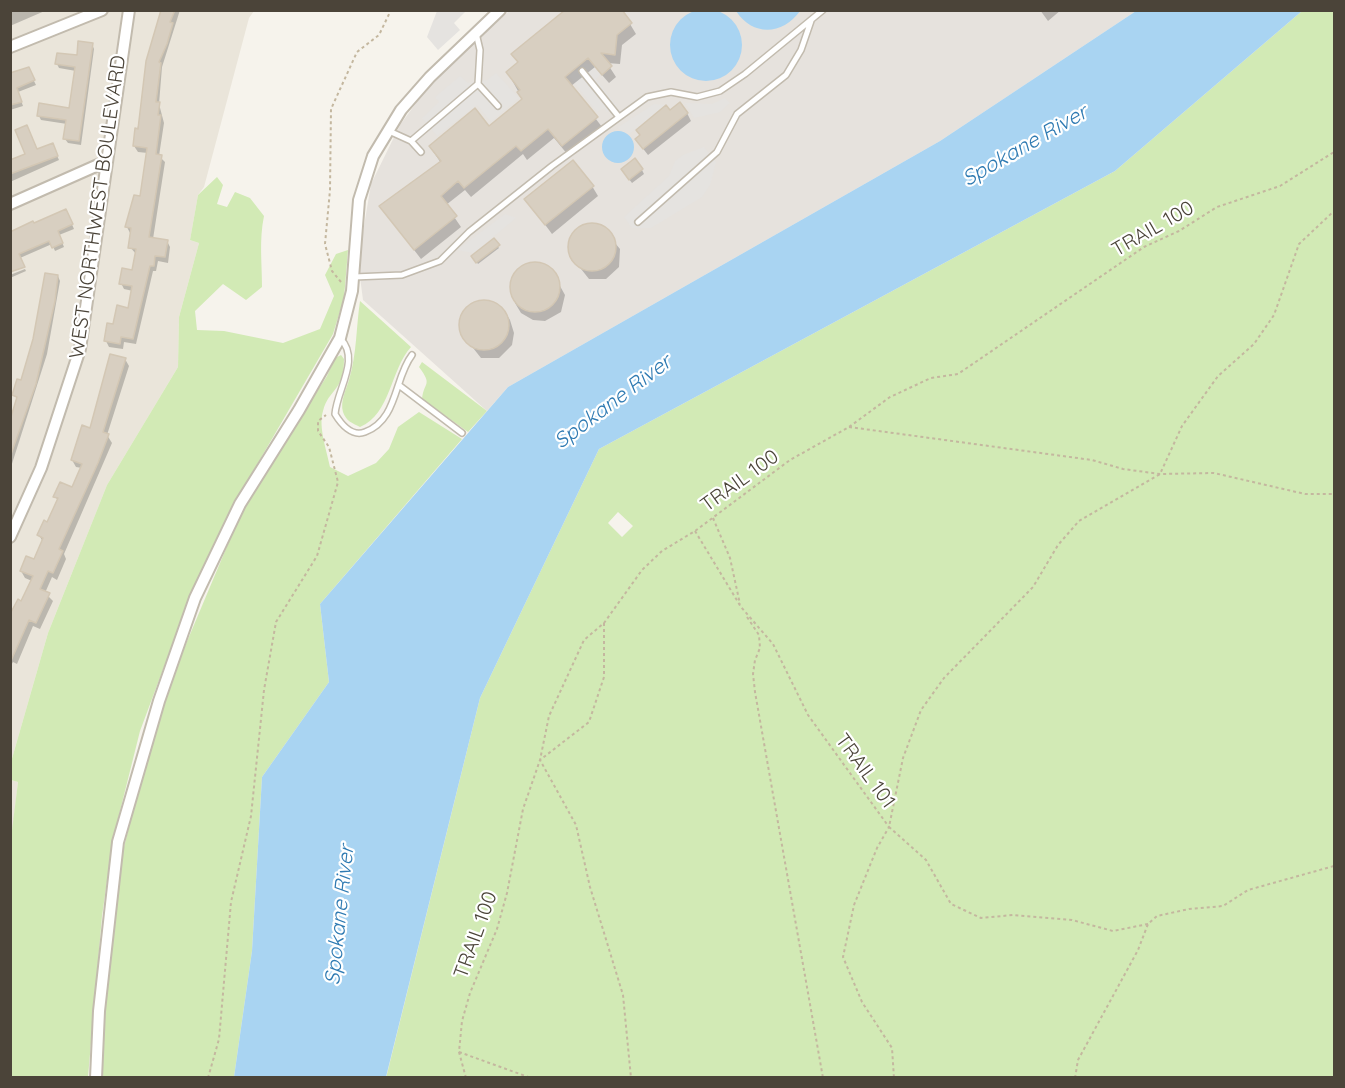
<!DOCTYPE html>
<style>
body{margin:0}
#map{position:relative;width:1345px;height:1088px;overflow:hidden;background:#f6f3ec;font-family:Quicksand,sans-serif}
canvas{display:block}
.frame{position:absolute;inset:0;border:12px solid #4b4439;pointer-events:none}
</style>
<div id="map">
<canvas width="1345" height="1088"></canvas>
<div class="frame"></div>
</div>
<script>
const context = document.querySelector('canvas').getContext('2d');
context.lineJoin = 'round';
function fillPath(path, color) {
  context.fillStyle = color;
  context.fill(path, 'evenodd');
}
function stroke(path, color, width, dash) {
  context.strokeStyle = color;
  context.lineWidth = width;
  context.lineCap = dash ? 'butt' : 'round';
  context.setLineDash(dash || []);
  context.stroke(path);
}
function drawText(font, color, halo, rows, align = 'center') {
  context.font = font + ' Quicksand,sans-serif';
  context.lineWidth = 4.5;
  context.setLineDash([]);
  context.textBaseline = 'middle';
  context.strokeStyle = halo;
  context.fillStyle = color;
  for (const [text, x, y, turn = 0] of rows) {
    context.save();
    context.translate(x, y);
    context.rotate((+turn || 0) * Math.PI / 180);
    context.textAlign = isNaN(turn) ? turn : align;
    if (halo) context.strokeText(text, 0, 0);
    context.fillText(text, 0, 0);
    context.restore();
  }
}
const residential = new Path2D(`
 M 11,11 L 254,11 L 249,18 L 204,187 L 198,195 L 190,240 L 199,243 L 179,317 L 178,367 L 107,485 L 48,633 L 11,762 Z
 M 11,780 L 18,782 L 11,846 Z`);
const industrial = new Path2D(`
 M 509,11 L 1136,11 L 940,141 L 508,387 L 487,411 L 363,300 L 358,262 L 371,184 L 400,125 L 433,80 Z`);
const green = new Path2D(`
 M 1302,11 L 1334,11 L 1334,1077 L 386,1078 L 480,698 L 599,449 L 1115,171 ZM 618,512 L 633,526 L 622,537 L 608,523 Z
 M 217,177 L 223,185 L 217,204 L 227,207 L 235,192 L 250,198 L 264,216 C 259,240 262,262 262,287 L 246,300 L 223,284 L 195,311 L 197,330 L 224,331 L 283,343 L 320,329 L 334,296 L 325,275 L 336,254 L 348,250 L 344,298 L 333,334 L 230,511 L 192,592 L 140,731 L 113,839 L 102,916 L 88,1077 L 11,1077 L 10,846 L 18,782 L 11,780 L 11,762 L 48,633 L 107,485 L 178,367 L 179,317 L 199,243 L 190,240 L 198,195 Z
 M 360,301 L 411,347 C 390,370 391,414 360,427 C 352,423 346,421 343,412 C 340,401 346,390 349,380 C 357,353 356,328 360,301 Z
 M 341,355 L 344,359 C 344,392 329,388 323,411 C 318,427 327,451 330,467 L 348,476 L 376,463 L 389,449 L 398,427 L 419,412 L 462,439 L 320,604 L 329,682 L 262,777 L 252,951 L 234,1077 L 100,1078 L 109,948 L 122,855 L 148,751 L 175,670 L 236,525 L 262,477 L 327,376 L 335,358 Z
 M 422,362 L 487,411 L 468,432 L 422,399 C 424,381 433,386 419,367 Z`);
const parking = new Path2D(`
 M 437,11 L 466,11 L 454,23 L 460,30 L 438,50 L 427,37 Z
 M 585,63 L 594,66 L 601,74 L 596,79 L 617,106 L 607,112 L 604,108 L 597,112 L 569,76 Z
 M 496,73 L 519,98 L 491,122 L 477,105 L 437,136 L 422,118 L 439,102 L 435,97 L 460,76 L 468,83 L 487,80 Z
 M 725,98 L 730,103 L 720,112 L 694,118 L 685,103 L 712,104 Z
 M 654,104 L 666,105 L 628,135 L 617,128 Z
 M 704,147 L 716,162 L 710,185 L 702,197 L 651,228 L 632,228 L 624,217 L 669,176 L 675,161 L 683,155 Z
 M 505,214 L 516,218 L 474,253 L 457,250 Z`);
const water = new Path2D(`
 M670 45a36 36 0 1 1 72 0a36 36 0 1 1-72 0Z
 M 736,11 L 800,11 C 783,35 753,37 736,11 Z
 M 1136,11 L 1302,11 L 1115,171 L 599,449 L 480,698 L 386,1077 L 234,1077 L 252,951 L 262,777 L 329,682 L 320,604 L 508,387 L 940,141 Z
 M602 147a16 16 0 1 1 32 0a16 16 0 1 1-32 0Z`);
const shadow = new Path2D(`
 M 10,10 L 47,10 L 10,26 Z
 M 161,10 L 180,10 L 162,67 L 159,104 L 164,123 L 159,156 L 165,162 L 153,239 L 167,241 L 170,247 L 168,263 L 158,261 L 156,271 L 153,271 L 136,344 L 124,342 L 123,349 L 109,347 L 106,341 L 114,326 L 129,309 L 133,291 L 124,289 L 121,283 L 134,272 L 136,254 L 130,247 L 130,233 L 127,227 L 141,197 L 148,153 L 138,152 L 134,146 Z
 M 1040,10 L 1061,10 L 1048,21 Z
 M 630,24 L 636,34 L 622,45 L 620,64 L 607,63 L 616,77 L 609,83 L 595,67 L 571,86 L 602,127 L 568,155 L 554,138 L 527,160 L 523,154 L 471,197 L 465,190 L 446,205 L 461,227 L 421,259 L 381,207 L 441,163 L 430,147 L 489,128 L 523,100 L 508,73 L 519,64 L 513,55 Z
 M 92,44 L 94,49 L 81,145 L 68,143 L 65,139 L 67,124 L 41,120 L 39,116 L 71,109 L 76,71 L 59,68 L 57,64 L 78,57 Z
 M 30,73 L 36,85 L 18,92 L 23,106 L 10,110 L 10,77 Z
 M 670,112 L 687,113 L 691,121 L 648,155 L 641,146 Z
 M 54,149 L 59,160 L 10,182 L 10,161 L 37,151 Z
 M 642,170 L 644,174 L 632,183 L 625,174 Z
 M 592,186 L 598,196 L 552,234 L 526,199 Z
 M 66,211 L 74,229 L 59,235 L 64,247 L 55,251 L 52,244 L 20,258 L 24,266 L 10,272 L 10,233 Z
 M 584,225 L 601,226 L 620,249 L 619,267 L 606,279 L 589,279 L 570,255 L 571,237 Z
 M 494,241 L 499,248 L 478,264 L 473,257 Z
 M 533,264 L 550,268 L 565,295 L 561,312 L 545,321 L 533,320 L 521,313 L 515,303 L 512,284 L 517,273 Z
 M 25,269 L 26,271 L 10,278 L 10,275 Z
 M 58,276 L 60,281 L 47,354 L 10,470 L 10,423 L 18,400 L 14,395 L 22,382 Z
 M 475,303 L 493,303 L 504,310 L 510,320 L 514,333 L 512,345 L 499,358 L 481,358 L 462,334 L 462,316 Z
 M 125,359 L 129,366 L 107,435 L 112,443 L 64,554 L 66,559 L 57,580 L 52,577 L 45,593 L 53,601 L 40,629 L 33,626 L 17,664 L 13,662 L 10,667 L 10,618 L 22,602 L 32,581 L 25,578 L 21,571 L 35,561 L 43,542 L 39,535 L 48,524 L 58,501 L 55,496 L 73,489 L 82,468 L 76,467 L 72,460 L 91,430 Z`);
const building = new Path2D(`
 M 161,10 L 175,10 L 170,22 L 173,23 L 167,44 L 159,62 L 161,63 L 156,102 L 160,102 L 158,115 L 161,115 L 156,154 L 162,155 L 149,237 L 168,240 L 165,257 L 155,256 L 154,266 L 150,266 L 133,339 L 121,337 L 120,344 L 104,341 L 107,323 L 113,324 L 117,305 L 128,308 L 132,286 L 119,284 L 122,268 L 132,270 L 136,249 L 128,248 L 131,228 L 125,227 L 134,195 L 140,196 L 147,148 L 133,146 L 135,128 L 138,129 L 146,61 Z
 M 565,10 L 622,10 L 632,23 L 617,35 L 615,55 L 601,53 L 612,66 L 602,75 L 588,58 L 565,77 L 598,117 L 562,146 L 548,129 L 521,151 L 516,146 L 464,188 L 458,181 L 441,196 L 457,216 L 414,250 L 379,206 L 441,161 L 429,146 L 475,108 L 489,126 L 522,99 L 517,92 L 520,90 L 506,72 L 518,62 L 511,54 Z
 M 78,41 L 93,43 L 79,141 L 63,139 L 66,120 L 37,116 L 39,103 L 69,108 L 75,67 L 55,64 L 57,53 L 77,55 Z
 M 29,67 L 35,80 L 17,88 L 22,102 L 10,105 L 10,73 Z
 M 680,102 L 688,113 L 643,149 L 635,139 L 640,135 L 636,130 L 666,105 L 670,110 Z
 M 27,125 L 37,149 L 53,143 L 58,156 L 10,174 L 10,160 L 25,154 L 15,130 Z
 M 635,158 L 643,169 L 629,180 L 621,169 Z
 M 573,160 L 594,186 L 545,225 L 524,199 Z
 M 66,209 L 73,224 L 58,231 L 63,243 L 52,248 L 49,241 L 19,254 L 25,267 L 10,272 L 10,232 L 33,221 L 34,223 Z
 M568 247a24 24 0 1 1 48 0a24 24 0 1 1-48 0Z
 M 494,238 L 500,245 L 476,263 L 471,256 Z
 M510 287a25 25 0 1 1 50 0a25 25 0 1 1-50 0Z
 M 45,273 L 58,275 L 55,301 L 36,384 L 10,457 L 10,420 L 17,397 L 12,395 L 17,379 L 21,380 L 33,339 Z
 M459 325a25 25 0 1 1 50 0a25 25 0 1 1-50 0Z
 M 110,354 L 126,358 L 103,432 L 109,434 L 98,463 L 59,549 L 63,551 L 53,573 L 48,571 L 40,589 L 50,593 L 36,623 L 29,620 L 10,663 L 10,614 L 18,599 L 21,601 L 33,576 L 20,571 L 26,556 L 34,559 L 43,538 L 37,535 L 44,520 L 47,522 L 58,498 L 53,497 L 60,482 L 72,487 L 82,464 L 71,460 L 82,425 L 90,428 Z`);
const path = new Path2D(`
 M 341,282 L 332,271 L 325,244 L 330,190 L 331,109 L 357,52 L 379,35 L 391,10
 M 849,427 L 1092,460 L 1123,469 L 1160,474 L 1214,473 L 1305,494 L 1334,494
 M 713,518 L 730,558 L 740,604
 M 695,531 L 741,607 L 773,644 L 808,715 L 889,827 L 877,848 L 854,905 L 843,957 L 862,1002 L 892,1048 L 894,1078
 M 747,617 L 759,635 L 760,648 L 755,660 L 753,674 L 755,692 L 823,1078
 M 604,623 L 604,677 L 589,722 L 540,760 L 576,825 L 590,887 L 623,995 L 631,1078
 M 1148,924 L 1113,931 L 1072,920 L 1013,915 L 981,918 L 951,904 L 926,860 L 889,827 L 903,758 L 921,710 L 944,678 L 1033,587 L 1058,545 L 1079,521 L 1160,474 L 1182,426 L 1218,376 L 1254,344 L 1274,315 L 1299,244 L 1334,211
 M 459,1052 L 531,1078
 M 208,1078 L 219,1039 L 231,902 L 251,816 L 264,690 L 276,622 L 317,556 L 338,482 L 329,447 L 318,431 L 318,421 L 326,415
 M 466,1078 L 459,1052 L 462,1021 L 470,993 L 497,929 L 507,893 L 523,809 L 540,760 L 549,716 L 584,640 L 604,623 L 642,570 L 662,551 L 695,531 L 790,460 L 849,427 L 890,397 L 931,378 L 958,374 L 1144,247 L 1179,231 L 1217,207 L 1280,186 L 1334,152
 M 1075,1078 L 1078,1060 L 1138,950 L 1148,924 L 1157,916 L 1189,909 L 1223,906 L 1248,890 L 1334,866`);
const service = new Path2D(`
 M 582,71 L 619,117
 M 478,84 L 498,106
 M 389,131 L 411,141 L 478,84 L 480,50 L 476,33
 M 411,141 L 421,152
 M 638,222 L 717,152 L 737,114 L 786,75 L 801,50 L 811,21
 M 354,277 L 402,275 L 440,261 L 469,232 L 552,166 L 647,97 L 671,92 L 697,97 L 720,91 L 745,74 L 823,10
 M 340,338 C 361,359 337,389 335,414 C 341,424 352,437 365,432 C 398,420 394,378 412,355
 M 400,386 L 462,433`);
const minor = new Path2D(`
 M 10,47 L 102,10
 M 10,204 L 107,161
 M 10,537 L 41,468 L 80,349 L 129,10
 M 96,1078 L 99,1011 L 118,842 L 159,701 L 195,598 L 240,504 L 299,410 L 340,338 L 352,291 L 359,200 L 373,156 L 401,110 L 430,77 L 500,10`);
const streetNames = [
 ["WEST NORTHWEST BOULEVARD",98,207,-82],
 ["TRAIL 100",1153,229,-30],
 ["TRAIL 100",740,481,-36],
 ["TRAIL 101",865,771,54],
 ["TRAIL 100",476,935,-70]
];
const waterNames = [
 ["Spokane River",1025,146,-30],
 ["Spokane River",613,402,-37],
 ["Spokane River",340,915,-84]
];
fillPath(residential, '#eae5da');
fillPath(industrial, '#e6e2dd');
fillPath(green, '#d2eab5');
fillPath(parking, '#e5e3e0');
fillPath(water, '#a9d4f2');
fillPath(shadow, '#0003');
fillPath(building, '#d8cfc1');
stroke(building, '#d3c7b4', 1.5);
stroke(service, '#c2bbae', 8);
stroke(minor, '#c2bbae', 14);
stroke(path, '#c4b79f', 2, [3, 3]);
stroke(service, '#fff', 5);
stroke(minor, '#fff', 10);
drawText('20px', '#4b4439', '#fff', streetNames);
drawText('italic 21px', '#2e7ab2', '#fff', waterNames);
</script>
